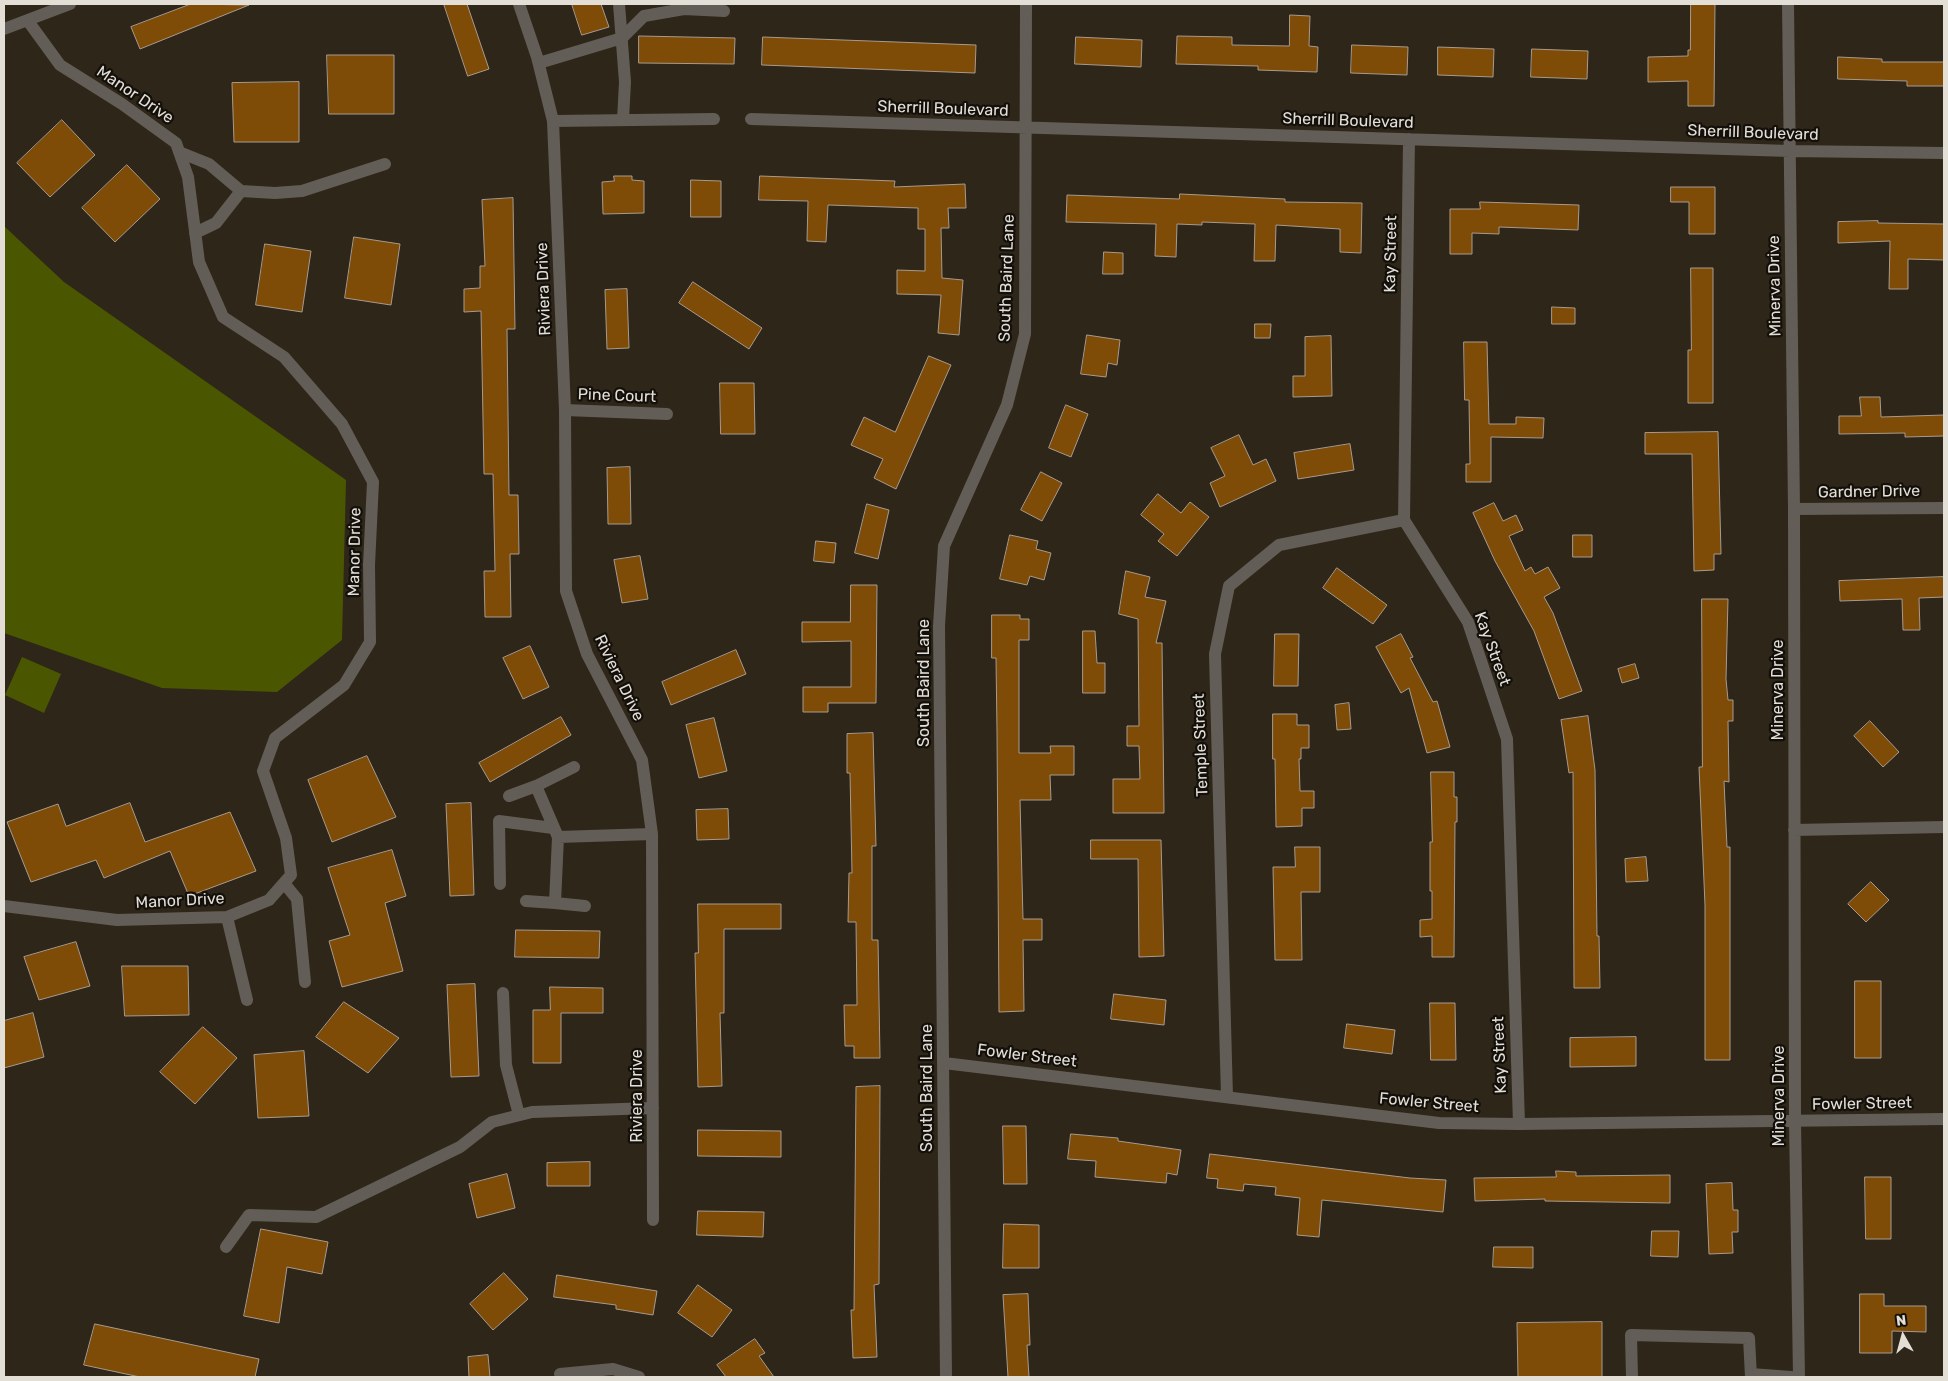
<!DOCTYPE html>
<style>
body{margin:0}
#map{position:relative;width:1948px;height:1381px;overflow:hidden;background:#2e2619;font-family:Rubik,sans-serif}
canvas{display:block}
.frame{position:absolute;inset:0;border:5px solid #e3ded6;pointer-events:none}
.north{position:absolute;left:1878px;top:1311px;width:50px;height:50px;-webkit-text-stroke:4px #130f0a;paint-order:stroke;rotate:353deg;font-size:14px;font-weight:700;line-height:20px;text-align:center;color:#e3ded6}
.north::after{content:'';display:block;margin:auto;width:18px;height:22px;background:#e3ded6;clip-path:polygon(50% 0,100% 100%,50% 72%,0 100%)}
</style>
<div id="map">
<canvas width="1948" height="1381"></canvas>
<div class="frame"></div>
<div class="north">N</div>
</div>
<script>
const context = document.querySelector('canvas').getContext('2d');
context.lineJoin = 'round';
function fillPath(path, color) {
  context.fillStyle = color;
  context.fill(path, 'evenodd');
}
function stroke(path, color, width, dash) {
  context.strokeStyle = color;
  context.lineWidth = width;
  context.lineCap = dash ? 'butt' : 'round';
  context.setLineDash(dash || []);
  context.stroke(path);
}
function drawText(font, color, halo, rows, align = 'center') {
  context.font = font + ' Rubik,sans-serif';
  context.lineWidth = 4.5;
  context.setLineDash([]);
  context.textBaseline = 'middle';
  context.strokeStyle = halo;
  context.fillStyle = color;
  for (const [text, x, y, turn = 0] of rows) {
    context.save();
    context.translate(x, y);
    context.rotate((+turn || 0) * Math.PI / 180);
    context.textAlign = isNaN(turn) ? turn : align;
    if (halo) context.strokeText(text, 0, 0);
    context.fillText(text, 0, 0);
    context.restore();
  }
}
const green = new Path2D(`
 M 4,226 L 64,282 L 346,480 L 342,640 L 277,692 L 162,688 L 4,633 Z
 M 22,657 L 61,674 L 44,713 L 5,695 Z`);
const building = new Path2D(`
 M 191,4 L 249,5 L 140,49 L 131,27 Z
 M 444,4 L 467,4 L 489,69 L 468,76 Z
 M 572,4 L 601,4 L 609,27 L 582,35 Z
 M 1691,4 L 1715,4 L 1714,106 L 1688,106 L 1688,81 L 1648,82 L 1648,57 L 1688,56 L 1688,50 L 1690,50 Z
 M 1290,15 L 1310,16 L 1309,46 L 1318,47 L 1317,72 L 1258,70 L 1258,66 L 1176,64 L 1177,36 L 1232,37 L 1232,45 L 1289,46 Z
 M 639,36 L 735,38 L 734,64 L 639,63 Z
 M 763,37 L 976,45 L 975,73 L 762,65 Z
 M 1076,37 L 1142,40 L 1141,67 L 1075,64 Z
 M 1352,45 L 1408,47 L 1407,75 L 1351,73 Z
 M 1438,47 L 1494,49 L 1493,77 L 1438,75 Z
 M 1532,49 L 1588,51 L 1587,79 L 1531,77 Z
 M 327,55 L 394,55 L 394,114 L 329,114 Z
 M 1838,57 L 1882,59 L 1882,62 L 1944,62 L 1944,86 L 1907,86 L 1907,81 L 1838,79 Z
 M 299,82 L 299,142 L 234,142 L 232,83 Z
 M 62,120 L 95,155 L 50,197 L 17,163 Z
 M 127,165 L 160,199 L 115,242 L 82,208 Z
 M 614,176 L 632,176 L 632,180 L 644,181 L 644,213 L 603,214 L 602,182 L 614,181 Z
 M 760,176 L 895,181 L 894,187 L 965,184 L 966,208 L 948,208 L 949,228 L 941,228 L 942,278 L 963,280 L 959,335 L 938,333 L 941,295 L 897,294 L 897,270 L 925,271 L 925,229 L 918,229 L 918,208 L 828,205 L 826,242 L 807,241 L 808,201 L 759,200 Z
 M 691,180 L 721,181 L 721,217 L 691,217 Z
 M 1671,187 L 1715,187 L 1715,234 L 1689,234 L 1689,202 L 1671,202 Z
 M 1180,194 L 1285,199 L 1285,202 L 1362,203 L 1361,253 L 1340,252 L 1340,229 L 1276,225 L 1275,261 L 1254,261 L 1255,224 L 1202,222 L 1202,225 L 1177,224 L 1176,257 L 1155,256 L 1156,224 L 1066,222 L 1067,195 L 1179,199 Z
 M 513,198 L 515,329 L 507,329 L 509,495 L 518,495 L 519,554 L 510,554 L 511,617 L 485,617 L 484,571 L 495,571 L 493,474 L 484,474 L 481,311 L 464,312 L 464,289 L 480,288 L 480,266 L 485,266 L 482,200 Z
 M 1480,202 L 1579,205 L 1578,230 L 1499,227 L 1499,234 L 1472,233 L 1472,254 L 1450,254 L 1450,209 L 1480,209 Z
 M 1878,221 L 1878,223 L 1944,224 L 1944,260 L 1908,259 L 1908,289 L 1889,289 L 1890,241 L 1838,243 L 1838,222 Z
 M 354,237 L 400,244 L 391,305 L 345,298 Z
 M 265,244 L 311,251 L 302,312 L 256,305 Z
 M 1104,252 L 1123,253 L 1123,274 L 1103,274 Z
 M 1691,268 L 1713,268 L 1713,403 L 1688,403 L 1688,350 L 1691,350 Z
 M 693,282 L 762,328 L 749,349 L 679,303 Z
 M 627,289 L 629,348 L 607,349 L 605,290 Z
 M 1552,307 L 1575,308 L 1575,324 L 1552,324 Z
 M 1255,324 L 1271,324 L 1270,338 L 1255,338 Z
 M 1087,335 L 1120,340 L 1117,365 L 1108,363 L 1106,377 L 1081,374 Z
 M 1331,336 L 1332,396 L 1293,397 L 1293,376 L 1305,376 L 1305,337 Z
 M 1464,342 L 1487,342 L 1489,424 L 1516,424 L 1516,417 L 1544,418 L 1543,438 L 1491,437 L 1491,482 L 1466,482 L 1466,464 L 1470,464 L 1469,400 L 1465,400 Z
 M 929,356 L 951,365 L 896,489 L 874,478 L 883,459 L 851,445 L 864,417 L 895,432 Z
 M 720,383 L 754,383 L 755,434 L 721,434 Z
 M 1860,397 L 1880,397 L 1881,417 L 1944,415 L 1944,436 L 1905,437 L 1905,433 L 1839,434 L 1839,416 L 1861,416 Z
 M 1066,405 L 1088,414 L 1071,457 L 1049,448 Z
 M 1718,432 L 1721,554 L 1714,554 L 1714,570 L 1694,571 L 1692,454 L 1645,454 L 1645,433 Z
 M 1239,435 L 1253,465 L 1266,459 L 1276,481 L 1220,507 L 1210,483 L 1225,476 L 1211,448 Z
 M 1350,444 L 1354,470 L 1298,479 L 1294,453 Z
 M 630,467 L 631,524 L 608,524 L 607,468 Z
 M 1041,472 L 1062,483 L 1042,521 L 1021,510 Z
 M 1158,494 L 1181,513 L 1190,502 L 1209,517 L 1177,556 L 1158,541 L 1164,534 L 1141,515 Z
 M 1494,503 L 1503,521 L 1516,515 L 1523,530 L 1509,536 L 1525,571 L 1531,567 L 1535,574 L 1548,567 L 1560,588 L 1544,597 L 1553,613 L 1582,691 L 1559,699 L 1534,631 L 1495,561 L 1473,513 Z
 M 867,504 L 889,510 L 878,559 L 855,553 Z
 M 1010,535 L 1038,541 L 1036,549 L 1051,553 L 1044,580 L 1030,576 L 1027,585 L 1000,579 Z
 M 1573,535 L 1592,535 L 1592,557 L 1573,557 Z
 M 816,541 L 836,543 L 834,563 L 814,561 Z
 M 640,556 L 648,599 L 622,603 L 614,560 Z
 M 1337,568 L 1387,605 L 1373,624 L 1323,588 Z
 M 1126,571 L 1150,577 L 1145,597 L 1166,601 L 1156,643 L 1162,643 L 1164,813 L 1113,813 L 1113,779 L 1140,779 L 1139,746 L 1127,746 L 1127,726 L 1139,726 L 1138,619 L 1119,614 Z
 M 1944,577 L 1944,597 L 1919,598 L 1920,630 L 1903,630 L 1902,599 L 1840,601 L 1839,581 Z
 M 851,585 L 877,585 L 876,703 L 828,703 L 828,712 L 803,712 L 803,687 L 851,687 L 851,641 L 802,642 L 802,622 L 850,622 Z
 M 1702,599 L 1728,599 L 1726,679 L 1728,700 L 1733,700 L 1733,721 L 1728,721 L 1729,782 L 1724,781 L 1727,847 L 1730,847 L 1730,1060 L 1705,1060 L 1705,905 L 1699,767 L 1702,767 Z
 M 992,615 L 1020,615 L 1020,619 L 1029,619 L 1029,640 L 1019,640 L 1019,753 L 1051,753 L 1050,746 L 1074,746 L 1074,775 L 1050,775 L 1051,800 L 1020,800 L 1023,919 L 1042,919 L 1042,940 L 1023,940 L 1024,1011 L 999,1012 L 997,731 L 996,658 L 992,658 Z
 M 1083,631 L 1095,631 L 1097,663 L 1105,663 L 1105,693 L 1083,693 Z
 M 1275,634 L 1299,634 L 1298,686 L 1274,686 Z
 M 1401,634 L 1413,657 L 1410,658 L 1433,702 L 1437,701 L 1450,747 L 1427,753 L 1409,688 L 1401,693 L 1376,647 Z
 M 530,646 L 549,687 L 523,699 L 503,658 Z
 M 736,650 L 746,674 L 671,705 L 662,682 Z
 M 1635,664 L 1639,678 L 1622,683 L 1618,669 Z
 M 1349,703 L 1351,729 L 1337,730 L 1335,705 Z
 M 1273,714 L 1297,714 L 1297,725 L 1309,725 L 1309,748 L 1301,748 L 1301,759 L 1299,759 L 1300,791 L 1314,791 L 1314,808 L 1302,808 L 1302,826 L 1276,827 L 1275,759 L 1273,759 Z
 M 1588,716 L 1595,770 L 1597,936 L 1599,936 L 1600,988 L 1574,988 L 1573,772 L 1569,773 L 1561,720 Z
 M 561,717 L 571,735 L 490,782 L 479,763 Z
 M 714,718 L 727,771 L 699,778 L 686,725 Z
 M 1870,721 L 1899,752 L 1883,767 L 1854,736 Z
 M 873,733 L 876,846 L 872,846 L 872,940 L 878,940 L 880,1058 L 854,1058 L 854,1046 L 845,1046 L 844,1005 L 857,1005 L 856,922 L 848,922 L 849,873 L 852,873 L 850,773 L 847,773 L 847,734 Z
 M 367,756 L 396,817 L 332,842 L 308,780 Z
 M 1431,772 L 1454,772 L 1454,797 L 1457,797 L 1457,822 L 1455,822 L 1454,957 L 1432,957 L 1432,936 L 1420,937 L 1420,920 L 1432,919 L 1432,891 L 1430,891 L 1430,842 L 1432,842 Z
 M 130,803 L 145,842 L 230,812 L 256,871 L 189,896 L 170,851 L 104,878 L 96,860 L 31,882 L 7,822 L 58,804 L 66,826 Z
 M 471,803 L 474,895 L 450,896 L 446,804 Z
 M 728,809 L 729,839 L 697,840 L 696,810 Z
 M 1091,840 L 1161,840 L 1164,956 L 1139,957 L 1138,859 L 1091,859 Z
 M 1295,847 L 1320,847 L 1320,892 L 1301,892 L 1302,960 L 1275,960 L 1273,867 L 1295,867 Z
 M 392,850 L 406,896 L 385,903 L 403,971 L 342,987 L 329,941 L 350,935 L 328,868 Z
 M 1646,857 L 1648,881 L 1626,882 L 1625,859 Z
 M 1871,882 L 1889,900 L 1866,922 L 1848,904 Z
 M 698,904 L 781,904 L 781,929 L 724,929 L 724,1013 L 720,1013 L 722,1086 L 698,1087 L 695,953 L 698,953 Z
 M 516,930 L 600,931 L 599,958 L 515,957 Z
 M 76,942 L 90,986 L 39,1000 L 24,957 Z
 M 122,966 L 188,966 L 189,1015 L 125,1016 Z
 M 1855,981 L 1881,981 L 1881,1058 L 1855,1058 Z
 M 475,984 L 479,1076 L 451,1077 L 447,985 Z
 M 550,987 L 603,988 L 603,1013 L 561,1013 L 561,1063 L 533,1063 L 533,1010 L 550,1010 Z
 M 1114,994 L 1166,1000 L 1164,1025 L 1111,1019 Z
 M 344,1002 L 399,1038 L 368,1073 L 316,1037 Z
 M 1430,1003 L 1455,1003 L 1456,1060 L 1431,1060 Z
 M 33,1013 L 44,1057 L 4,1068 L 4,1021 Z
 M 1347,1024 L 1395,1030 L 1392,1054 L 1344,1048 Z
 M 203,1027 L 237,1058 L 195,1104 L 160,1072 Z
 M 1636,1037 L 1636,1066 L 1570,1067 L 1570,1038 Z
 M 304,1051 L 309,1116 L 258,1118 L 254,1055 Z
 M 880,1086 L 879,1284 L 874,1285 L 877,1357 L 853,1358 L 851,1310 L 854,1310 L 856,1087 Z
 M 1003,1126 L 1026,1126 L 1027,1184 L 1004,1184 Z
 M 698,1130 L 781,1131 L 781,1157 L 698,1156 Z
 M 1071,1134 L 1118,1138 L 1118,1141 L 1181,1150 L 1177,1175 L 1167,1173 L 1166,1183 L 1095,1177 L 1096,1161 L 1068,1159 Z
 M 1210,1154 L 1410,1178 L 1446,1180 L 1443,1212 L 1322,1200 L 1319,1237 L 1297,1235 L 1300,1198 L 1275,1195 L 1276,1187 L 1244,1184 L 1243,1191 L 1217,1188 L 1218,1179 L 1207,1178 Z
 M 590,1162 L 590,1186 L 547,1186 L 547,1163 Z
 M 1556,1171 L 1576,1172 L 1576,1176 L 1670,1175 L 1670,1203 L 1545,1201 L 1545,1199 L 1475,1201 L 1474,1178 L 1556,1177 Z
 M 507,1174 L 515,1208 L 477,1218 L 469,1184 Z
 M 1865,1177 L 1891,1177 L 1891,1239 L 1866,1239 Z
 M 1732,1183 L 1733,1210 L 1738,1210 L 1738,1232 L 1732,1232 L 1733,1253 L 1709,1254 L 1706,1184 Z
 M 698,1211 L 764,1212 L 763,1237 L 697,1235 Z
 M 1004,1224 L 1039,1225 L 1039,1268 L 1003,1268 Z
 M 261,1229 L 328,1242 L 322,1274 L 287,1267 L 279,1323 L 244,1316 Z
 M 1652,1231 L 1679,1231 L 1678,1257 L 1651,1256 Z
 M 1494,1247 L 1533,1247 L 1533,1268 L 1493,1267 Z
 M 504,1273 L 528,1299 L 493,1330 L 470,1304 Z
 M 557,1275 L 657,1291 L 653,1315 L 616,1309 L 616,1305 L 554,1297 Z
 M 698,1285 L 732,1310 L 712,1337 L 678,1313 Z
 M 1028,1294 L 1030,1345 L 1027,1345 L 1029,1377 L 1008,1377 L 1003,1295 Z
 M 1860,1294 L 1884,1294 L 1884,1306 L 1926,1306 L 1926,1332 L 1892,1331 L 1892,1353 L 1860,1353 Z
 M 1602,1322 L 1602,1377 L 1518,1377 L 1517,1323 Z
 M 95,1324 L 259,1359 L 255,1377 L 140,1377 L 84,1365 Z
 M 755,1339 L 765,1353 L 759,1356 L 774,1377 L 726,1377 L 717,1365 Z
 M 488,1355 L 490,1377 L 469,1377 L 468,1357 Z`);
const minor = new Path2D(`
 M 519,4 L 537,57 L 553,121 L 565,410 L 566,591 L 587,654 L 642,760 L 652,834 L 653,1220
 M 619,4 L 625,82 L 623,120
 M 1788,4 L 1794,509 L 1795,1121 L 1799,1377
 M 4,29 L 70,4
 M 539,63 L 622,38 L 644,16 L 684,9 L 724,11
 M 751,119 L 1790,151 L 1944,153
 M 553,121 L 714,119
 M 1409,139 L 1404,520 L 1468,622 L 1507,739 L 1519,1124
 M 179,152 L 209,164 L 241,191 L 275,193 L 302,191 L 385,164
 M 195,233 L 216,223 L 241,191
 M 565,410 L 667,414
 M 1794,509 L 1944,508
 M 509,796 L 536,786 L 574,767
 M 1794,830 L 1944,827
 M 558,837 L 652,834
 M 284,883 L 297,899 L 305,982
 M 500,884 L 499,821 L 553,828
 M 526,901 L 555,903 L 558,837 L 536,786
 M 555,903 L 585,906
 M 4,906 L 117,920 L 227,917 L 269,900 L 291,875 L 286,838 L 263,771 L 275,738 L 344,685 L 370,642 L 369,565 L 373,482 L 342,424 L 284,357 L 223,317 L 199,262 L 188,177 L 176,143 L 122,104 L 60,65 L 28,21
 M 227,917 L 247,1000
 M 503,993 L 506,1065 L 519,1115
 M 944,1063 L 1439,1123 L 1519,1124 L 1944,1119
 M 1227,1097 L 1215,654 L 1229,586 L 1279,545 L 1404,520
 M 226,1247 L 249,1215 L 316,1217 L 460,1147 L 492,1122 L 532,1112 L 653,1108
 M 560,1374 L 613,1369 L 639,1377
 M 1751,1374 L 1791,1377
 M 946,1377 L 939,626 L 944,546 L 1007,405 L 1025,334 L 1026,4
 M 1632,1377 L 1631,1335 L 1749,1338 L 1751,1377`);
const streetNames = [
 ["Manor Drive",135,95,34],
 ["Sherrill Boulevard",943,109,2],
 ["Sherrill Boulevard",1348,121,2],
 ["Sherrill Boulevard",1753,133,2],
 ["Kay Street",1391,254,-89],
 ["South Baird Lane",1007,278,-88],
 ["Minerva Drive",1775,286,-91],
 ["Riviera Drive",544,289,-92],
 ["Pine Court",617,396,2],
 ["Gardner Drive",1869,492,-1],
 ["Manor Drive",355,552,-89],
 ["Kay Street",1492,649,70],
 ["Riviera Drive",619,678,64],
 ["South Baird Lane",924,683,-90],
 ["Minerva Drive",1778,690,-90],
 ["Temple Street",1201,745,-92],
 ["Manor Drive",180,901,-3],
 ["Kay Street",1500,1055,-92],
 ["Fowler Street",1027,1056,7],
 ["South Baird Lane",927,1088,-90],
 ["Riviera Drive",637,1096,-90],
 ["Minerva Drive",1779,1096,-90],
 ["Fowler Street",1429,1103,5],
 ["Fowler Street",1862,1104,-1]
];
fillPath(green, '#4b5700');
fillPath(building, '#7e4c07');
stroke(building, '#a89a8d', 1);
stroke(minor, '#625d57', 12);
drawText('16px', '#e3ded6', '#130f0a', streetNames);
</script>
